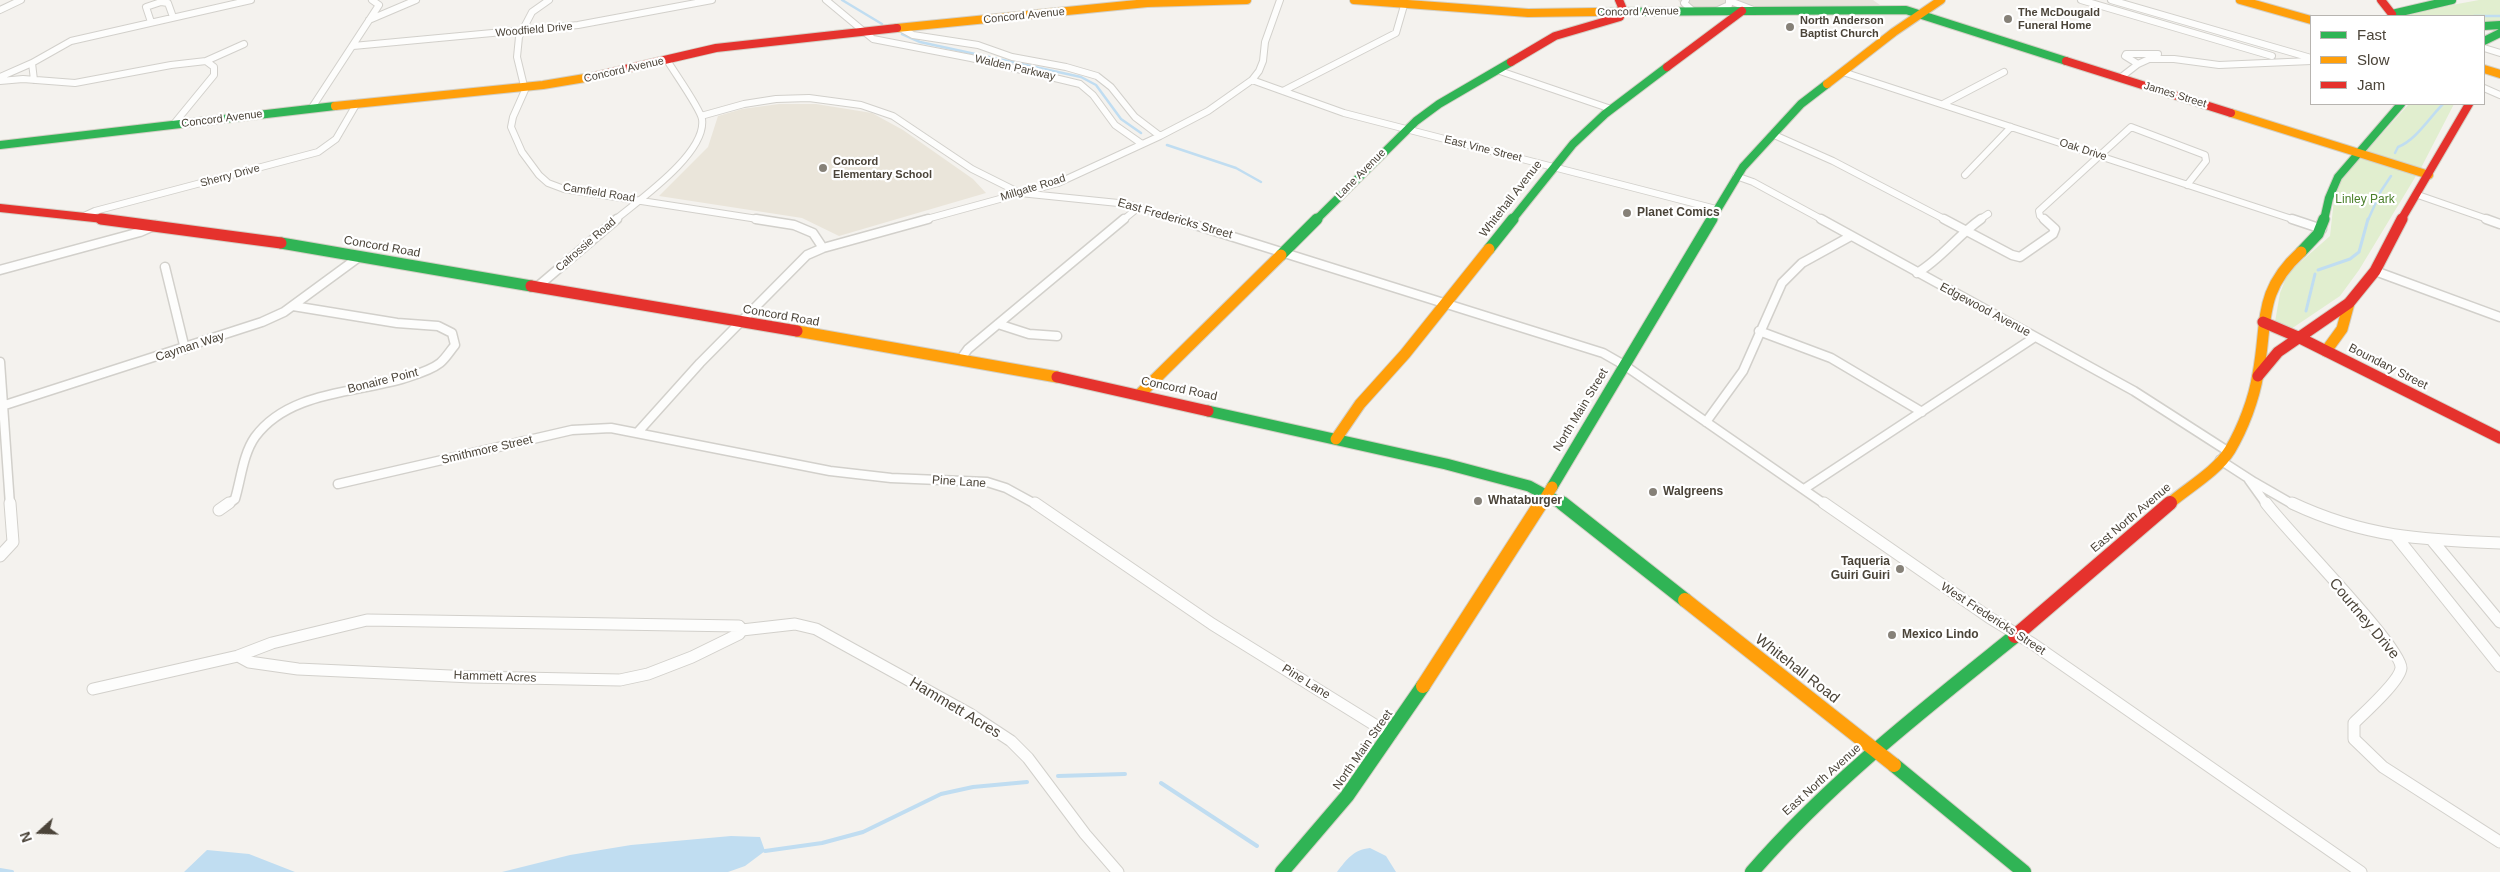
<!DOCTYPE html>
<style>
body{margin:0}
#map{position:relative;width:2500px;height:872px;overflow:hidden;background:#f4f2ee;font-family:Helvetica,sans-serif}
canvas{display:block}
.legend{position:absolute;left:2310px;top:15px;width:175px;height:90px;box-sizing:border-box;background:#fff;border:1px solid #b7b4b0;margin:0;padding:6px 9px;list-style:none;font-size:15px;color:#4b4439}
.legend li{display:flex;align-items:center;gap:10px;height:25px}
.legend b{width:25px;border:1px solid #b7b4b0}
.north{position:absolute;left:15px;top:807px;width:50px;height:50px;-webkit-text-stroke:4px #fff;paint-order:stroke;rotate:250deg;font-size:14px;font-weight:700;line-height:20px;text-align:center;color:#4b4439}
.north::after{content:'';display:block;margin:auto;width:18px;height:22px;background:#4b4439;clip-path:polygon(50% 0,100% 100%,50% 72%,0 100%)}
</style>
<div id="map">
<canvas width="2500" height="872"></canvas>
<ul class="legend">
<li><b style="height:6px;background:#30b455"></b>Fast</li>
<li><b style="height:6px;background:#ff9f0a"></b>Slow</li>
<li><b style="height:6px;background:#e5322d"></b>Jam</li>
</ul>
<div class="north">N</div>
</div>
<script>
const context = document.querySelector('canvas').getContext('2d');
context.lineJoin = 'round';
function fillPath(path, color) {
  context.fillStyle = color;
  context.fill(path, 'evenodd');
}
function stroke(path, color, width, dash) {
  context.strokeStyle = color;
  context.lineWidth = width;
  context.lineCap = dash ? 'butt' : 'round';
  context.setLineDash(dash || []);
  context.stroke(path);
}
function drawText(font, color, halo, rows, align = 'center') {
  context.font = font + ' Helvetica,sans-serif';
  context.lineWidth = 4.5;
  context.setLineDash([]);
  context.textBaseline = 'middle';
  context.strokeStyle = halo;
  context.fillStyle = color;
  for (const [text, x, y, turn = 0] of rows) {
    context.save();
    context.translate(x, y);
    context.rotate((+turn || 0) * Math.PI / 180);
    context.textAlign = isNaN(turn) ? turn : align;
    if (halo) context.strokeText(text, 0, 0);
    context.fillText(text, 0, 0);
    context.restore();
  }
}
const residential = new Path2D(`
 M 1678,0 L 1873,0 L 1880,5 L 1684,9 Z`);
const education = new Path2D(`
 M 779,104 L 816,104 L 872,113 L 903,130 L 973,179 L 986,193 L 839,236 L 802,218 L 659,196 L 708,147 L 718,116 L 742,109 Z`);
const green = new Path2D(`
 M 2479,0 L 2500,0 L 2500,23 L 2484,24 L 2484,16 L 2409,16 L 2414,12 Z
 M 2409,104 L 2454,104 L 2422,166 L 2359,270 L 2340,296 L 2291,329 L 2275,322 L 2280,293 L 2288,273 L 2330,236 L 2335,190 L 2341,179 Z`);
const water = new Path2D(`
 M 731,836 L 760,837 L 765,851 L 745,866 L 728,872 L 502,872 L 570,855 L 631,845 Z
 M 1370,848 L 1386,856 L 1396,872 L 1337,872 C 1347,859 1353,850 1370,848 Z
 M 207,850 L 249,854 L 295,872 L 184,872 Z`);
const streamFar2 = new Path2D(`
 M 842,0 L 882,24
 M 2474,16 L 2500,16
 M 902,34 L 920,42 L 1081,77 L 1096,85 L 1121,119 L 1141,133
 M 1167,145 L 1236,168 L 1261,182
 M 2395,153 L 2398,147 C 2416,140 2429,118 2443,104
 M 2368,220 L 2381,191 L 2391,176`);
const streamFar1 = new Path2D(`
 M 2318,270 L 2350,259 L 2359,252 L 2368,219
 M 2306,311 L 2315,274`);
const stream = new Path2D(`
 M 1058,776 L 1125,774
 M 1161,783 L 1257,846
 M 765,851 L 822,843 L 863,832 L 941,794 L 973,787 L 1027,782
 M 0,870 L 12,872`);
const streetFar2 = new Path2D(`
 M 549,0 L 532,12 L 519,37 L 517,57 L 525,90 L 513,117 L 511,127 L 522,152 L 539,175 L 548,183 L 564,189 L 764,220
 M 826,0 L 873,39 L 971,58 L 1080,84 L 1093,95 L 1115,125 L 1142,144
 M 1686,0 L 1684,3 L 1693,11
 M 2081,0 L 2272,56
 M 2111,0 L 2311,58
 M 1730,1 L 1756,11
 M 0,10 L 21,0
 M 1716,11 L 1729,5 L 1729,0
 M 369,20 L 416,0
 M 151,22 L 146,7 L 161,2 L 168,3 L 173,17
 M 902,29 L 913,35 L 978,45 L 1012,57 L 1066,67 L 1097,76 L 1111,87 L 1135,117 L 1160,136
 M 353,46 L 578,25 L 712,0
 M 2484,48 L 2500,53
 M 206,61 L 244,44
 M 2138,64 L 2125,56 L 2126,54 L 2158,54
 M 1497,70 L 1611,109
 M 1843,72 L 2295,220
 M 0,77 L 32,63
 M 2120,78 L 2138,64 L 2149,59 L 2174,59 L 2219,65 L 2311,61
 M 34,80 L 32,63 L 71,41 L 251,0
 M 1252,80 L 1344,113 L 1716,209
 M 0,81 L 23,79 L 75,83 L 171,65 L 206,61 L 214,67 L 214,75 L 173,125
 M 2484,88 L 2500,95
 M 1283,91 L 1396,33 L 1405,2
 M 1943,104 L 2004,72
 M 311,109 L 379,5 L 372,0
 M 701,116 L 744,104 L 776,99 L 809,98 L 861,105 L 893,116 L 972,169 L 1020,193 L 1128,204 L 1180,220
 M 1772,134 L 1833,161 L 1946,220
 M 1965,175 L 2011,127
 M 1736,176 L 1753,182 L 1823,220
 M 2418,195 L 2490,220
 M 82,217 L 95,211 L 318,152 L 336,139 L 357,103
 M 615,220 C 639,200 707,153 702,119 C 700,108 674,72 667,60
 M 923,220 L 1058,183 L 1160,136 L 1208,111 L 1252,80 L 1259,71 L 1263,61 L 1265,42 L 1280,0
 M 1123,220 L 1139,207
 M 1979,220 L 1988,214
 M 2045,220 L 2040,216 L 2039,211 L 2131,127 L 2205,155 L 2206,161 L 2187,185`);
const streetFar1 = new Path2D(`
 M 756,219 L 794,225 L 813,233 L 823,248
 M 1176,219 L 1603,353 L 1624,365 L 1826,505
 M 1821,219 L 2134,391 L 2229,452
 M 1944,219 L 2012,255 L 2020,257 L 2053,234 L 2055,229 L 2044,219
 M 2292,219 L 2322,229
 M 2486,219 L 2500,224
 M 165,267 L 185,349
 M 0,270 L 140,232 L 156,225
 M 2375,271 L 2500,317
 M 1917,273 C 1941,259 1958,235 1981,219
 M 537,287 L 617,219
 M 998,324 L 1029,334 L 1057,336
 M 1759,331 L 1831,358 L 1922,412
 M 960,360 L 968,349 L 1124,219
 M 0,362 L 10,505
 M 5,405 L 262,322 L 284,312 L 359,257
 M 1706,422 L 1743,371 L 1782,283 L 1802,263 L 1851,236
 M 638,432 L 700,363 L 807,255 L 823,248 L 928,219
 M 2220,460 L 2254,482 L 2294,505
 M 2249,480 L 2267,505
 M 338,484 L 572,430 L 611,428 L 830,471 L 891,478 L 987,482 L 1006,488 L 1037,505
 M 1804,489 L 2035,337
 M 227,505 L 235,499 C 241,479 243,454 255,437 C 288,392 353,393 402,379 C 414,375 430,371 440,363 C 446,358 450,351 455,345 L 452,333 L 438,326 L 397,323 L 293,306`);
const street = new Path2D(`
 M 1035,503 L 1212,624 L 1391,735
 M 1824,503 L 1990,618 L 2033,644 L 2361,872
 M 2266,503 C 2285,529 2403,649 2401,668 C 2400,681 2364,713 2354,723 L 2354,739 L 2383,767 L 2500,842
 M 2292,503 C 2364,537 2422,540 2500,543
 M 219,510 L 229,503
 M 2395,535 L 2500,666
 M 2431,539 L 2500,622
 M 0,556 L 13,542 L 10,503
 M 367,620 L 739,626 L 742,630 L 739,634 L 692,657 L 648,674 L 620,680 L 472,677 L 298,669 L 249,662 L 238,656 L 272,643 Z
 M 742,630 L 795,624 L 816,629 L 970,714 L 1011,741 L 1028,758 L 1085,834 L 1118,872
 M 93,689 L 238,656`);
const fastFar2 = new Path2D(`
 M 1596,12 L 1906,10 L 2066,61
 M 2392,14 L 2452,0
 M 2484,26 L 2500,25
 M 2484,41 L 2500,33
 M 0,145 L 335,106
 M 1316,220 L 1416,121 L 1439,104 L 1511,62
 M 1512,220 L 1573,144 L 1605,114 L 1667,67
 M 1711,220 L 1743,167 L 1801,104 L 1827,84
 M 2324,220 L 2329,198 L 2338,177 L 2401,104`);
const fastFar1 = new Path2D(`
 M 281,243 L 531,286
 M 1489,249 L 1513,219
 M 2301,252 L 2318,234 L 2324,219
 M 1281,255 L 1317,219
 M 1208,411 L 1446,464 L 1529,486 L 1564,505
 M 1552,487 L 1712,219`);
const fast = new Path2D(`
 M 1562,503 L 1685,600
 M 1894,765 L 2024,872
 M 1282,872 L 1347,796 L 1423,686
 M 1752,872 C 1830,782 1923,710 2015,636`);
const slowFar2 = new Path2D(`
 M 1354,0 L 1528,13 L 1596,12
 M 2240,0 L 2311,20
 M 897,28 L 1147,3 L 1247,0
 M 2484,69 L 2500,74
 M 1827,84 L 1894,32 L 1941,0
 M 335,106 L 543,85 L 591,77
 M 2231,113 L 2429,175`);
const slowFar1 = new Path2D(`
 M 797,331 L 1057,377
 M 2326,351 L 2342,329 L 2349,303
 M 1140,394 L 1281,255
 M 1336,439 L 1360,404 L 1405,354 L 1489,249
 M 2170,503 C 2189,487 2217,471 2230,450 C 2243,428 2254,399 2258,374 C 2268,322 2257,292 2301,252
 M 1541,505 L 1552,487`);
const slow = new Path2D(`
 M 1685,600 L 1894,765
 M 1423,686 L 1541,503`);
const jamFar2 = new Path2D(`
 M 2381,0 L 2392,14
 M 2066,61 L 2231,113
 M 1511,62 L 1555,36 L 1620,17 L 1622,7 L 1619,0
 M 1667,67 L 1742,11
 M 591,77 L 716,48 L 897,28
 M 0,208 L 113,220
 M 2401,220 L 2469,104`);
const jamFar1 = new Path2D(`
 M 101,219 L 281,243
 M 531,286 L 797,331
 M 2263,322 L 2298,337 L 2500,438
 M 2258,376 L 2278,352 L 2349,303 L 2375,271 L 2402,219
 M 1057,377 L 1208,411
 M 2168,505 L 2170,503`);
const jam = new Path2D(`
 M 2015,636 L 2170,503`);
const markers = [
 [2008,19,5,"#868178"],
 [1790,27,5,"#868178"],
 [823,168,5,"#868178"],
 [1627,213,5,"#868178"],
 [1653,492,5,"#868178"],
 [1478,501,5,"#868178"],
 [1900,569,5,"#868178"],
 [1892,635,5,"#868178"]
];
const farStreetnames = [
 ["Concord Avenue",1638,12,-1],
 ["Concord Avenue",1024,16,-6],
 ["Woodfield Drive",534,30,-5],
 ["Walden Parkway",1015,68,13],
 ["Concord Avenue",624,70,-13],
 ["James Street",2175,95,17],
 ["Concord Avenue",222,119,-7],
 ["East Vine Street",1483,149,14],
 ["Oak Drive",2083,150,18],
 ["Lane Avenue",1361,174,-45],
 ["Sherry Drive",230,176,-15],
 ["Millgate Road",1033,188,-17],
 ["Camfield Road",599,193,9],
 ["Calrossie Road",586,245,-41]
];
const farPoinames = [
 ["The McDougald",2018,13],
 ["Funeral Home",2018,26],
 ["North Anderson",1800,21],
 ["Baptist Church",1800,34],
 ["Concord",833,162],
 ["Elementary School",833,175]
];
const streetNames = [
 ["Whitehall Avenue",1511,199,-52],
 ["East Fredericks Street",1175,219,16],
 ["Concord Road",382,247,10],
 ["Edgewood Avenue",1985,310,28],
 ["Concord Road",781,316,10],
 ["Cayman Way",190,347,-18],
 ["Boundary Street",2388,367,27],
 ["Bonaire Point",383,381,-14],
 ["Concord Road",1179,389,12],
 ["North Main Street",1581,410,-59],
 ["Smithmore Street",487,450,-13],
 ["Pine Lane",959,482,4],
 ["East North Avenue",2131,518,-40],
 ["West Fredericks Street",1993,619,33],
 ["Hammett Acres",495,677,2],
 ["Pine Lane",1306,682,32],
 ["North Main Street",1363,750,-55],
 ["East North Avenue",1822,780,-42]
];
const parkNames = [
 ["Linley Park",2365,200]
];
const poiNames = [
 ["Planet Comics",1637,213],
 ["Walgreens",1663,492],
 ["Whataburger",1488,501],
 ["Taqueria",1890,562,"right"],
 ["Guiri Guiri",1890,576,"right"],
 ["Mexico Lindo",1902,635]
];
const nearStreetnames = [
 ["Courtney Drive",2364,619,50],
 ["Whitehall Road",1797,669,38],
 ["Hammett Acres",955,708,31]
];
fillPath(residential, '#e7e4dc');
fillPath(education, '#eae5da');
fillPath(green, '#e1eecf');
fillPath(water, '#c0ddf1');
stroke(streamFar2, '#c0ddf1', 2.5);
stroke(streamFar1, '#c0ddf1', 3);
stroke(stream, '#c0ddf1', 4);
stroke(streetFar2, '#d2d0cb', 8);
stroke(streetFar1, '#d2d0cb', 11);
stroke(street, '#d2d0cb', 13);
stroke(fastFar2, '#d3cfc5', 10);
stroke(fastFar1, '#d3cfc5', 13);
stroke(fast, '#d3cfc5', 16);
stroke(slowFar2, '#d3cfc5', 10);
stroke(slowFar1, '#d3cfc5', 13);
stroke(slow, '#d3cfc5', 16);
stroke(jamFar2, '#d3cfc5', 10);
stroke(jamFar1, '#d3cfc5', 13);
stroke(jam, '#d3cfc5', 16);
stroke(streetFar2, '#fdfdfc', 6);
stroke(streetFar1, '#fdfdfc', 8);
stroke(street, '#fdfdfc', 11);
stroke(fastFar2, '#30b455', 8);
stroke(fastFar1, '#30b455', 11);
stroke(fast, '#30b455', 14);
stroke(slowFar2, '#ff9f0a', 8);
stroke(slowFar1, '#ff9f0a', 11);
stroke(slow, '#ff9f0a', 14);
stroke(jamFar2, '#e5322d', 8);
stroke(jamFar1, '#e5322d', 11);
stroke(jam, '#e5322d', 14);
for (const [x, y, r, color] of markers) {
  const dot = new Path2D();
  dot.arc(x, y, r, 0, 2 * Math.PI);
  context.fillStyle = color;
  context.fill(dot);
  stroke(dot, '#fff', 2);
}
drawText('11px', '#4b4439', '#fff', farStreetnames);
drawText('bold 11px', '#4b4439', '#fff', farPoinames, 'left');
drawText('12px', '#4b4439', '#fff', streetNames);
drawText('12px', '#4a7f2a', '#fff', parkNames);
drawText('bold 12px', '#4b4439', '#fff', poiNames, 'left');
drawText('15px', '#4b4439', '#fff', nearStreetnames);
</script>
